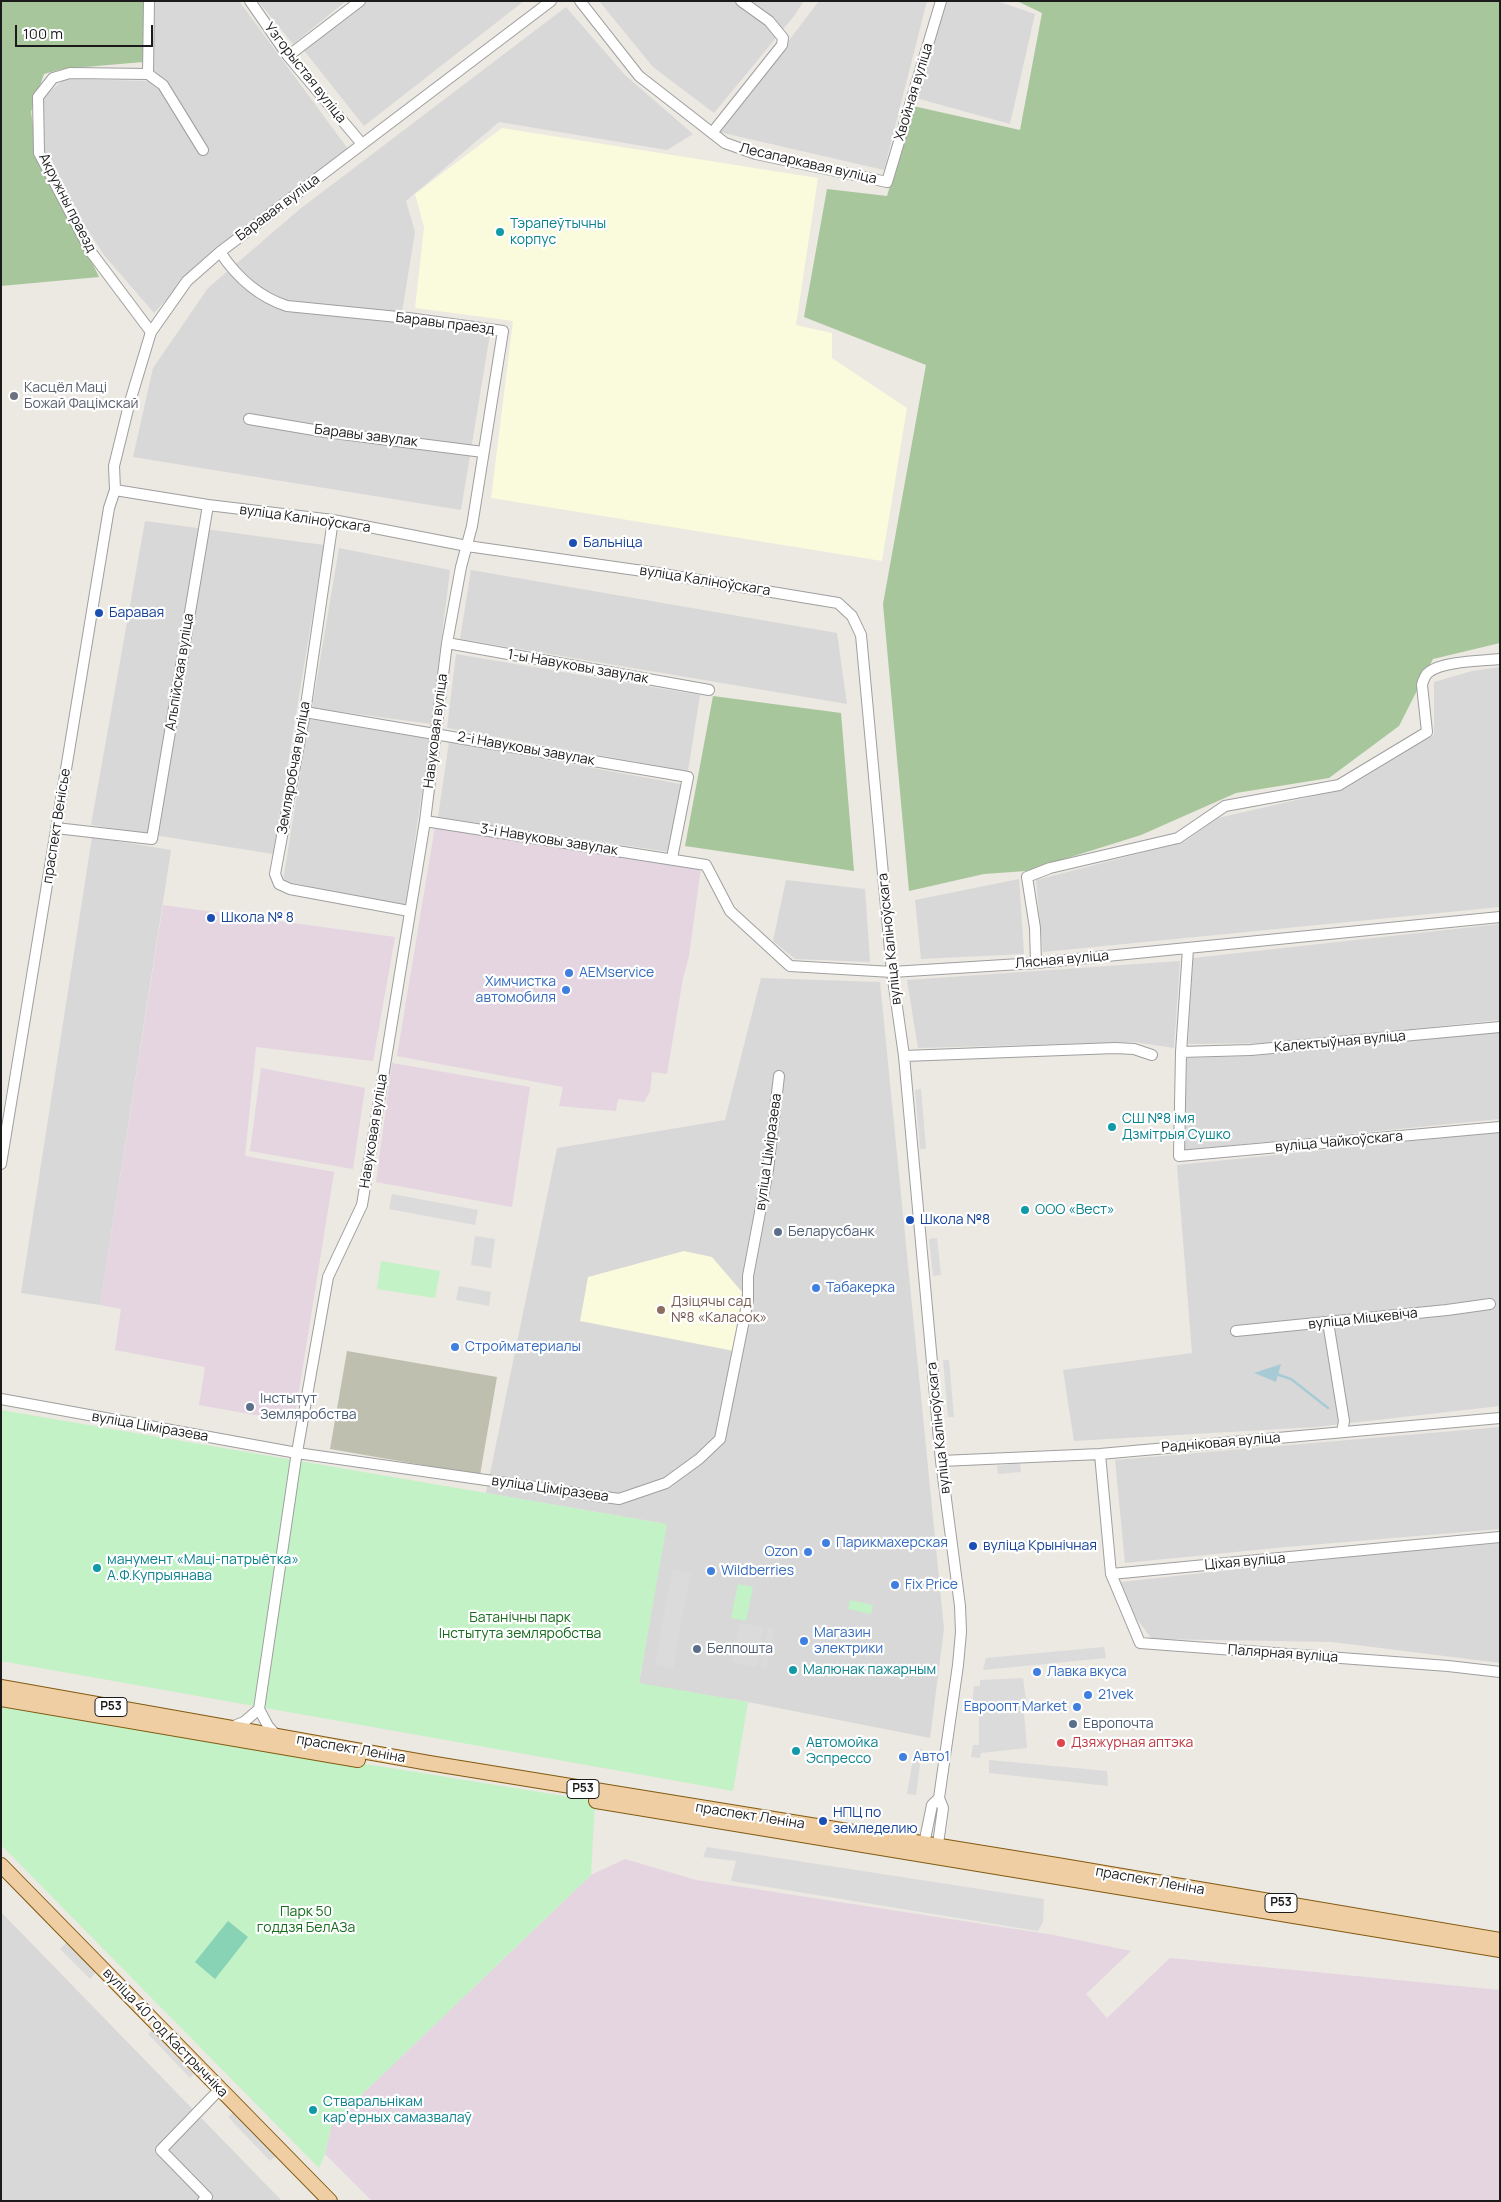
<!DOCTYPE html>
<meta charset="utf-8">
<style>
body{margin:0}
#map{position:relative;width:1501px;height:2202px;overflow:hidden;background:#ece8e2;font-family:Manrope,sans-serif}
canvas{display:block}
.frame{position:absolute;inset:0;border:2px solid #1b1b1b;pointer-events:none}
.scale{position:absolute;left:15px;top:25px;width:138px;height:22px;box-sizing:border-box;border:2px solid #1b1b1b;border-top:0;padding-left:6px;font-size:15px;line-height:18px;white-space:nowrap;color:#1b1b1b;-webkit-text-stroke:4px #fff;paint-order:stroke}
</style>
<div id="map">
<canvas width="1501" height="2202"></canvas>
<div class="frame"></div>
<div class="scale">100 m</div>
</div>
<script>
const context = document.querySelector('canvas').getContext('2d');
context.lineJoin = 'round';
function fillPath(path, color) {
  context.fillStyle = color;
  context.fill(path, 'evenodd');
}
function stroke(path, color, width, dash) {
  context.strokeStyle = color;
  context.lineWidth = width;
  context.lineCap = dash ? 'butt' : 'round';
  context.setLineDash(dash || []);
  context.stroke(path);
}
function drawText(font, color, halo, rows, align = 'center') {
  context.font = font + ' Manrope,sans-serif';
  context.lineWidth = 4.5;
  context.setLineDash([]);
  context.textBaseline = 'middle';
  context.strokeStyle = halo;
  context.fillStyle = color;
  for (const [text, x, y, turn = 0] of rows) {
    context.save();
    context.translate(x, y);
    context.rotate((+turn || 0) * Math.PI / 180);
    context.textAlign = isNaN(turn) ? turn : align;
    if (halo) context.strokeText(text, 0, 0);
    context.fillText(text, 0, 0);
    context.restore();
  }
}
const residential = new Path2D(`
 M 155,1 L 239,1 L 348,149 L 191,273 L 154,313 L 104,255 L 71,204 L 45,151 L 43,97 L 65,79 L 151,81 Z
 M 258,1 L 346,1 L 293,44 Z
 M 363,1 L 524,1 L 364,126 L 302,48 Z
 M 599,1 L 804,1 L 794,16 L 714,113 L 653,67 Z
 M 819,1 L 927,1 L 884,170 L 719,132 Z
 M 945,1 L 997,1 L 1035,14 L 1010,124 L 916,98 Z
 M 566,7 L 625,75 L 693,134 L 667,150 L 499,122 L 406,201 L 415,232 L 401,318 L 490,334 L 461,510 L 133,457 L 153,368 L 208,288 L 300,209 Z
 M 145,521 L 324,545 L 273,854 L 91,825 Z
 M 339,548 L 450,570 L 431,724 L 312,708 Z
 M 471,570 L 837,633 L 847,704 L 460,639 Z
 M 456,654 L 700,695 L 688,771 L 447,728 Z
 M 1500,667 L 1500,907 L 1043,952 L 1036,880 L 1184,842 L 1218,818 L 1345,789 L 1434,735 L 1434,682 L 1472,671 Z
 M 309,719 L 430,739 L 405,906 L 283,881 Z
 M 449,742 L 681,784 L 669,852 L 438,817 Z
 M 92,837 L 171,850 L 100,1305 L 21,1293 Z
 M 1019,879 L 1024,954 L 921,959 L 915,900 Z
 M 786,880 L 865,889 L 870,962 L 795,959 L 773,941 Z
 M 1500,924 L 1500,1020 L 1274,1043 L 1188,1044 L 1193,958 Z
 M 1180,961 L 1174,1048 L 1134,1042 L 918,1048 L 907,980 Z
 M 761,978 L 880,982 L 944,1629 L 930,1738 L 748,1702 L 639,1684 L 666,1524 L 486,1493 L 557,1148 L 725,1120 Z
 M 1500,1032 L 1500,1119 L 1184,1150 L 1187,1058 L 1253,1056 Z
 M 1500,1132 L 1500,1406 L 1315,1427 L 1074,1441 L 1063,1370 L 1192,1353 L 1177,1165 Z
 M 1500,1427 L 1500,1529 L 1286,1547 L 1125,1563 L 1115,1460 Z
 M 1500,1543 L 1500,1663 L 1332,1642 L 1152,1639 L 1133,1614 L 1121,1582 L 1349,1557 Z
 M 1,1912 L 282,2201 L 1,2201 Z`);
const industrial = new Path2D(`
 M 435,827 L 701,867 L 689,956 L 683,978 L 667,1074 L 652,1072 L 650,1091 L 644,1102 L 618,1099 L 616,1111 L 559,1106 L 563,1087 L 397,1056 Z
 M 163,905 L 395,937 L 373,1061 L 256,1047 L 245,1156 L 334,1172 L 294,1422 L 199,1405 L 205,1367 L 115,1350 L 121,1309 L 100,1305 Z
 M 392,1063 L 530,1087 L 512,1207 L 376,1182 Z
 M 261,1068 L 365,1088 L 353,1169 L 250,1151 Z
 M 625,1859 L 696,1880 L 1054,1935 L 1131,1951 L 1086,1994 L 1107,2018 L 1170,1958 L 1500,1990 L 1500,2201 L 372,2201 L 325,2154 L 332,2123 L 591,1875 Z`);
const education = new Path2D(`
 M 502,128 L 818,178 L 796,325 L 832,333 L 832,358 L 907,408 L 882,561 L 491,498 L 513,321 L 415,308 L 424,227 L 415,194 Z
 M 684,1251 L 712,1257 L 742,1292 L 734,1351 L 580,1321 L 588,1277 Z`);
const construction = new Path2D(`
 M 347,1351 L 497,1377 L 480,1475 L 330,1449 Z`);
const forest = new Path2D(`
 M 1,1 L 147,1 L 143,62 L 62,69 L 44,74 L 31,112 L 37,149 L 99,277 L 1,286 Z
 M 1017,1 L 1500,1 L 1500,643 L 1433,659 L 1399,726 L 1329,778 L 1236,793 L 1141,835 L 1026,871 L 984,874 L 909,891 L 883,604 L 926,365 L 804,317 L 827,189 L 887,196 L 913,106 L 1020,130 L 1042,13 Z
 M 713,696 L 841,713 L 854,871 L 685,846 Z`);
const park = new Path2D(`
 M 381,1261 L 440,1271 L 435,1298 L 377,1289 Z
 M 1,1410 L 667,1524 L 639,1683 L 748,1702 L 733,1791 L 1,1661 Z
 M 738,1584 L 753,1587 L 746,1621 L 731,1618 Z
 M 850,1600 L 873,1605 L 871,1614 L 848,1609 Z
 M 1,1705 L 595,1801 L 591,1875 L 332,2123 L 325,2154 L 319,2168 L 1,1845 Z`);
const pitch = new Path2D(`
 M 228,1921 L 248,1937 L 215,1979 L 195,1962 Z`);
const parking = new Path2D(`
 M 921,1089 L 926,1149 L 920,1149 L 915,1090 Z
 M 392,1194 L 478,1210 L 475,1225 L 389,1209 Z
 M 475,1236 L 495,1239 L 491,1268 L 471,1265 Z
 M 937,1238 L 941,1275 L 933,1276 L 929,1239 Z
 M 459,1286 L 491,1292 L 489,1306 L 456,1300 Z
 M 943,1360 L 949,1360 L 954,1417 L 948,1417 Z
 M 1020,1463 L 1021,1472 L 998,1474 L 997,1466 Z
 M 672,1569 L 691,1573 L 673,1668 L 655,1665 Z
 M 739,1623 L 764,1627 L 757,1667 L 732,1662 Z
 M 768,1628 L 774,1629 L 767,1669 L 760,1667 Z
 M 1104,1647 L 1106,1658 L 983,1670 L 986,1658 Z
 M 1023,1678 L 1026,1701 L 1023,1702 L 1027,1748 L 981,1753 L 980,1758 L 971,1757 L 973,1745 L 979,1745 L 979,1707 L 972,1706 L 974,1686 L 980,1686 L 980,1680 Z
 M 915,1748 L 922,1749 L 916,1795 L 907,1794 Z
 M 989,1760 L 1107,1771 L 1108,1786 L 989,1773 Z
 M 707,1847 L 1044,1899 L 1043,1922 L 1038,1931 L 731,1881 L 736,1861 L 703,1857 Z
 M 67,1942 L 97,1971 L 90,1979 L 60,1949 Z
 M 154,2029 L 195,2073 L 190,2078 L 148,2034 Z
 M 234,2112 L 276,2156 L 270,2161 L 228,2117 Z`);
const water = new Path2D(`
 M 1281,1364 L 1276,1382 L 1254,1373 Z`);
const stream = new Path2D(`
 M 1276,1374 L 1291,1379 L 1328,1408`);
const minor = new Path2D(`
 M 149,1 L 148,74 L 70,73 L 53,78 L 38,97 L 39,153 L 91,252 L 151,332
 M 250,1 L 288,56 L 362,144
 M 580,1 L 639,76 L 725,143 L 756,154 L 887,182 L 941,1
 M 288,56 L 360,1
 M 148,74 L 163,85 L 203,150
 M 712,133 L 782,45 L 783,38 L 769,21 L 741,1
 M 220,252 C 236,276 259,297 287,306 L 408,318 L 503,331 L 472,526 L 461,567 L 447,643 L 425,821 L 362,1205 L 328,1277 L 296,1458 L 259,1709 L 268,1726 L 277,1736
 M 249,419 L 326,432 L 483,452
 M 115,490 L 208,505 L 333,520 L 467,546 L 657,573 L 838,603 L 852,616 L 861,635 L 892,972 L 904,1056 L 941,1461 L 960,1606 L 961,1632 L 958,1665 L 939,1798 L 943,1808 L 937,1851
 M 333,520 L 305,712 L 275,874 L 279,884 L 290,889 L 409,911
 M 447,643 L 709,690
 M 305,712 L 688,777 L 672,858
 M 425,821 L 706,865 L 730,911 L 790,966 L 892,972 L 1036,963 L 1500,917
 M 56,828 L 152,839 L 208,505
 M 1188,949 L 1181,1052 L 1179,1156 L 1500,1127
 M 1036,963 L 1035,928 L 1027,877 L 1050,868 L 1178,838 L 1225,806 L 1339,785 L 1427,732 L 1422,685 C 1423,681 1425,675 1429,672 C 1443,661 1482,661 1500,659
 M 1181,1052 L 1251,1050 L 1500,1027
 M 904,1056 L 1115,1048 L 1134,1049 L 1152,1055
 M 1,1164 L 109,508 L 115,490 L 114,466 L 129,405 L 151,332 L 187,281 L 220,252 L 551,1
 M 1328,1322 L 1344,1421 L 1342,1432
 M 1236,1331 L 1447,1310 L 1490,1304
 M 1,1399 L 297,1453 L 619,1499 L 666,1483 L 699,1459 L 720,1439 L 748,1300 L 748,1276 L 768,1170 L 779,1076
 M 1100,1454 L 1111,1574 L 1500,1537
 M 941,1461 L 1100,1454 L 1500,1418
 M 1111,1574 L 1140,1643 L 1448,1666 L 1500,1672
 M 231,1727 L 244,1722 L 259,1709
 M 923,1849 L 932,1805 L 939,1798
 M 203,2201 L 207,2197 L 161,2150 L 220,2089`);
const major = new Path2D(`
 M 1,1687 L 429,1763 L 1063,1866 L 1500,1940
 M 1,1699 L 358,1760
 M 596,1801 L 1500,1950
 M 1,1865 L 330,2201`);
const markers = [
 [500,232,5,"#0f9aa8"],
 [14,396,5,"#6b7280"],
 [573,543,5,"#1a4fb4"],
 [99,613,5,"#1a4fb4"],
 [211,918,5,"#1a4fb4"],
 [569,973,5,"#3f7fe0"],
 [566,990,5,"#3f7fe0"],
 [1112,1127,5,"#0f9aa8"],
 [1025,1210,5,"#0f9aa8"],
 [910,1220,5,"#1a4fb4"],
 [778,1232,5,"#5c6f8a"],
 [816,1288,5,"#3f7fe0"],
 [661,1310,5,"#8d6e63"],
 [455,1347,5,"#3f7fe0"],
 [250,1407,5,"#5c6f8a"],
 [826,1543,5,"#3f7fe0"],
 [973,1546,5,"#1a4fb4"],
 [808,1552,5,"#3f7fe0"],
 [97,1568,5,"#0f9aa8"],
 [711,1571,5,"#3f7fe0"],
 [895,1585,5,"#3f7fe0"],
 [804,1641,5,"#3f7fe0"],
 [697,1649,5,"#5c6f8a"],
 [793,1670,5,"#0f9aa8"],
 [1037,1672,5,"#3f7fe0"],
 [1088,1695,5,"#3f7fe0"],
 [1077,1707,5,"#3f7fe0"],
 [1073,1724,5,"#5c6f8a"],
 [1061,1743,5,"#e0444e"],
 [796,1751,5,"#0f9aa8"],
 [903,1757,5,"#3f7fe0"],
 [823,1821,5,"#1a4fb4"],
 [313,2110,5,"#0f9aa8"]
];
const shields = [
 [111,1707,32],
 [583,1789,32],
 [1281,1903,32]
];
const shieldNames = [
 ["Р53",111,1707],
 ["Р53",583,1789],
 ["Р53",1281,1903]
];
const streetNames = [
 ["Узгорыстая вуліца",305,73,52],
 ["Хвойная вуліца",914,92,-73],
 ["Лесапаркавая вуліца",808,164,13],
 ["Акружны праезд",67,203,63],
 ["Баравая вуліца",278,208,-37],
 ["Баравы праезд",445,324,7],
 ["Баравы завулак",366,436,7],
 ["вуліца Каліноўскага",305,519,8],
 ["вуліца Каліноўскага",705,581,9],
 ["1-ы Навуковы завулак",578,667,10],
 ["Альпійская вуліца",180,672,-81],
 ["Навуковая вуліца",436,731,-83],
 ["2-і Навуковы завулак",526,749,10],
 ["Земляробчая вуліца",294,768,-80],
 ["праспект Венісье",57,826,-81],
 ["3-і Навуковы завулак",549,840,9],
 ["вуліца Каліноўскага",890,939,-96],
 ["Лясная вуліца",1062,960,-5],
 ["Калектыўная вуліца",1340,1042,-5],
 ["Навуковая вуліца",374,1131,-81],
 ["вуліца Чайкоўскага",1339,1142,-5],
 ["вуліца Ціміразева",769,1152,-82],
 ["вуліца Міцкевіча",1363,1319,-6],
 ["вуліца Ціміразева",150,1427,10],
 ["вуліца Каліноўскага",939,1428,-96],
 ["Радніковая вуліца",1221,1443,-5],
 ["вуліца Ціміразева",550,1489,8],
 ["Ціхая вуліца",1245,1562,-5],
 ["Палярная вуліца",1283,1654,4],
 ["праспект Леніна",351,1749,10],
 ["праспект Леніна",750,1816,9],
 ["праспект Леніна",1150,1881,10],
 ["вуліца 40 год Кастрычніка",165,2033,46]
];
const cultureNames = [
 ["Тэрапеўтычны",510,224],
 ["корпус",510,240],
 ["СШ №8 імя",1122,1119],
 ["Дзмітрыя Сушко",1122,1135],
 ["ООО «Вест»",1035,1210],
 ["манумент «Маці-патрыётка»",107,1560],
 ["А.Ф.Купрыянава",107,1576],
 ["Малюнак пажарным",803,1670],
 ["Автомойка",806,1743],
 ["Эспрессо",806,1759],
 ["Стваральнікам",323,2102],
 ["карʼерных самазвалаў",323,2118]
];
const worshipNames = [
 ["Касцёл Маці",24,388],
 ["Божай Фацімскай",24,404]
];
const transitNames = [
 ["Бальніца",583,543],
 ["Баравая",109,613],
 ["Школа № 8",221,918],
 ["Школа №8",920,1220],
 ["вуліца Крынічная",983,1546],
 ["НПЦ по",833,1813],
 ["земледелию",833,1829]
];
const shopNames = [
 ["AEMservice",579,973],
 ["Химчистка",556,982,"right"],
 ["автомобиля",556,998,"right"],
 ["Табакерка",826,1288],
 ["Стройматериалы",465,1347],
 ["Парикмахерская",836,1543],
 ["Ozon",798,1552,"right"],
 ["Wildberries",721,1571],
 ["Fix Price",905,1585],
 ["Магазин",814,1633],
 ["электрики",814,1649],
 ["Лавка вкуса",1047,1672],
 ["21vek",1098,1695],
 ["Евроопт Market",1067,1707,"right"],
 ["Авто1",913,1757]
];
const serviceNames = [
 ["Беларусбанк",788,1232],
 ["Інстытут",260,1399],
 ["Земляробства",260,1415],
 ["Белпошта",707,1649],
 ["Европочта",1083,1724]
];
const educationNames = [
 ["Дзіцячы сад",671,1302],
 ["№8 «Каласок»",671,1318]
];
const parkNames = [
 ["Батанічны парк",520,1618],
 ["Інстытута земляробства",520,1634],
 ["Парк 50",306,1912],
 ["годдзя БелАЗа",306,1928]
];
const healthNames = [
 ["Дзяжурная аптэка",1071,1743]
];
fillPath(residential, '#d9d8d8');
fillPath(industrial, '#e4d5e1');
fillPath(education, '#fafadc');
fillPath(construction, '#bfbfaf');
fillPath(forest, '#a8c69b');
fillPath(park, '#c3f2c6');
fillPath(pitch, '#88d2b5');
fillPath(parking, '#dbdbdb');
fillPath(water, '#a7cbd5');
stroke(stream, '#a7cbd5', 2.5);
stroke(minor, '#9f9f9f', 12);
stroke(major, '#825b11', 16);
stroke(minor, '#fff', 10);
stroke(major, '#f0cea3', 14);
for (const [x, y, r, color] of markers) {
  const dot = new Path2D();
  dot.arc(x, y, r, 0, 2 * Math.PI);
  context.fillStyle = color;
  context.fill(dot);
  stroke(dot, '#fff', 2);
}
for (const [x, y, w] of shields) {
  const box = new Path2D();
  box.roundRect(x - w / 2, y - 9.5, w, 19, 4);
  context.fillStyle = '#fff';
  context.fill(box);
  stroke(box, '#1b1b1b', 1);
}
drawText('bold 12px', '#1b1b1b', null, shieldNames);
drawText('14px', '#1b1b1b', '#fff', streetNames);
drawText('14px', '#0d838f', '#fff', cultureNames, 'left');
drawText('14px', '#5b616d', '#fff', worshipNames, 'left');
drawText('14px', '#164399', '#fff', transitNames, 'left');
drawText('14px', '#366cbe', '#fff', shopNames, 'left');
drawText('14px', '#4e5e75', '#fff', serviceNames, 'left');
drawText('14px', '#785e54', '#fff', educationNames, 'left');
drawText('14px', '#176b1d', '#fff', parkNames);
drawText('14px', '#be3a42', '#fff', healthNames, 'left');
</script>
